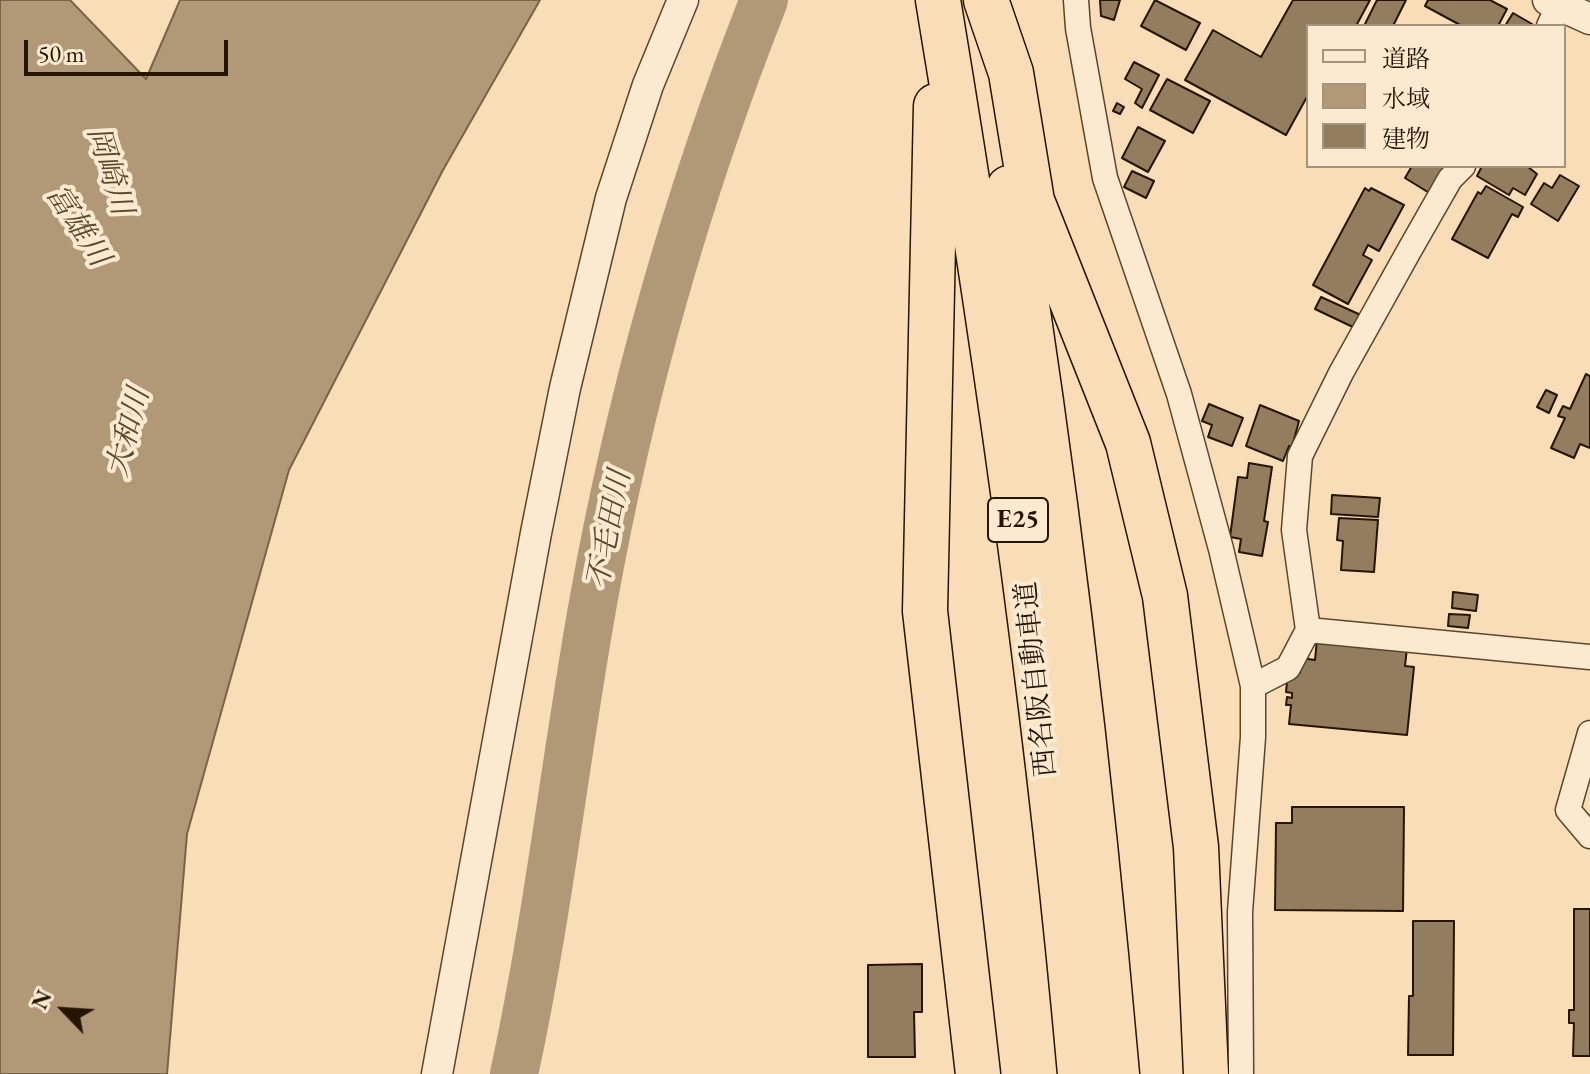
<!DOCTYPE html>
<meta charset="utf-8">
<style>
body{margin:0}
#map{position:relative;width:1590px;height:1074px;overflow:hidden;background:#f9ddb6;font-family:"EB Garamond","Noto Serif JP",serif}
canvas{display:block}
.legend{position:absolute;left:1306px;top:24px;width:260px;height:144px;box-sizing:border-box;background:#fbe9d0;border:2px solid #a5947d;margin:0;padding:10px 14px;list-style:none;font-size:24px;color:#241400}
.legend li{display:flex;align-items:center;gap:16px;height:40px}
.legend b{width:40px;border:2px solid #a5947d}
.north{position:absolute;left:24px;top:970px;width:80px;height:80px;-webkit-text-stroke:6px #fbe9d0;paint-order:stroke;rotate:295deg;font-size:22px;font-weight:700;line-height:32px;text-align:center;color:#241400}
.north::after{content:'';display:block;margin:auto;width:28px;height:36px;background:#241400;clip-path:polygon(50% 0,100% 100%,50% 72%,0 100%)}
.scale{position:absolute;left:24px;top:40px;width:204px;height:36px;box-sizing:border-box;border:4px solid #241400;border-top:0;padding-left:10px;font-size:24px;line-height:28px;white-space:nowrap;color:#241400;-webkit-text-stroke:6px #fbe9d0;paint-order:stroke}
</style>
<div id="map">
<canvas width="1590" height="1074"></canvas>
<ul class="legend">
<li><b style="height:10px;background:#fbe9d0"></b>道路</li>
<li><b style="height:22px;background:#b19978"></b>水域</li>
<li><b style="height:22px;background:#937d5f"></b>建物</li>
</ul>
<div class="north">N</div>
<div class="scale">50 m</div>
</div>
<script>
const context = document.querySelector('canvas').getContext('2d');
context.lineJoin = 'round';
function fillPath(path, color) {
  context.fillStyle = color;
  context.fill(path, 'evenodd');
}
function stroke(path, color, width, dash) {
  context.strokeStyle = color;
  context.lineWidth = width;
  context.lineCap = dash ? 'butt' : 'round';
  context.setLineDash(dash || []);
  context.stroke(path);
}
function drawText(font, color, halo, rows, align = 'center') {
  context.font = font + ' "EB Garamond","Noto Serif JP",serif';
  context.lineWidth = 8;
  context.setLineDash([]);
  context.textBaseline = 'middle';
  context.strokeStyle = halo;
  context.fillStyle = color;
  for (const [text, x, y, turn = 0] of rows) {
    context.save();
    context.translate(x, y);
    context.rotate((+turn || 0) * Math.PI / 180);
    context.textAlign = isNaN(turn) ? turn : align;
    if (halo) context.strokeText(text, 0, 0);
    context.fillText(text, 0, 0);
    context.restore();
  }
}
const water = new Path2D(`
 M 0,0 L 70,0 L 146,79 L 180,0 L 540,0 L 443,170 L 289,470 L 187,834 L 167,1074 L 0,1074 Z`);
const river = new Path2D(`
 M 514,1074 C 548,918 565,760 593,603 C 630,397 687,195 764,0`);
const building = new Path2D(`
 M 1100,0 L 1120,0 L 1114,20 L 1101,16 Z
 M 1155,0 L 1200,23 L 1186,50 L 1141,26 Z
 M 1293,0 L 1370,0 L 1356,26 L 1308,26 L 1308,95 L 1286,135 L 1185,80 L 1213,30 L 1261,57 Z
 M 1377,0 L 1406,0 L 1393,26 L 1364,26 Z
 M 1428,0 L 1490,0 L 1507,9 L 1498,26 L 1462,26 L 1425,6 Z
 M 1513,13 L 1532,24 L 1531,26 L 1505,26 Z
 M 1134,62 L 1159,75 L 1142,108 L 1135,103 L 1142,89 L 1125,79 Z
 M 1167,79 L 1210,101 L 1193,133 L 1150,110 Z
 M 1117,103 L 1124,107 L 1120,114 L 1113,111 Z
 M 1138,127 L 1165,141 L 1148,172 L 1122,158 Z
 M 1412,166 L 1447,166 L 1431,194 L 1405,178 Z
 M 1482,166 L 1527,166 L 1537,174 L 1525,195 L 1513,188 L 1509,195 L 1477,176 Z
 M 1132,171 L 1154,181 L 1146,198 L 1124,187 Z
 M 1560,175 L 1579,186 L 1558,221 L 1531,204 L 1544,183 L 1552,188 Z
 M 1486,186 L 1523,207 L 1518,217 L 1512,214 L 1488,258 L 1452,239 L 1478,192 L 1481,194 Z
 M 1365,188 L 1369,191 L 1371,188 L 1404,205 L 1379,251 L 1368,245 L 1363,255 L 1372,260 L 1348,304 L 1313,285 Z
 M 1321,297 L 1363,316 L 1357,329 L 1315,309 Z
 M 1586,374 L 1590,376 L 1590,448 L 1580,444 L 1574,458 L 1551,448 L 1565,418 L 1558,416 L 1563,406 L 1570,409 Z
 M 1546,390 L 1557,395 L 1549,413 L 1537,407 Z
 M 1209,404 L 1243,418 L 1232,446 L 1208,437 L 1212,425 L 1202,421 Z
 M 1260,405 L 1299,421 L 1292,447 L 1289,446 L 1283,461 L 1246,446 Z
 M 1249,463 L 1272,467 L 1264,521 L 1268,522 L 1262,556 L 1239,552 L 1241,539 L 1230,537 L 1238,477 L 1247,478 Z
 M 1332,495 L 1380,498 L 1378,517 L 1331,514 Z
 M 1339,518 L 1378,520 L 1374,572 L 1341,570 L 1343,541 L 1337,540 Z
 M 1453,592 L 1478,595 L 1476,611 L 1452,608 Z
 M 1449,614 L 1470,615 L 1468,628 L 1448,626 Z
 M 1317,639 L 1407,648 L 1405,666 L 1414,667 L 1407,735 L 1289,724 L 1291,705 L 1286,705 L 1287,697 L 1292,698 L 1292,693 L 1286,692 L 1288,672 L 1300,673 L 1301,658 L 1315,660 Z
 M 1292,807 L 1404,807 L 1403,911 L 1275,910 L 1276,823 L 1292,823 Z
 M 1574,909 L 1590,909 L 1590,1056 L 1573,1056 L 1574,1023 L 1569,1023 L 1569,1010 L 1574,1010 Z
 M 1413,921 L 1454,921 L 1453,1055 L 1408,1055 L 1409,996 L 1413,996 Z
 M 922,964 L 922,1012 L 914,1012 L 915,1057 L 868,1057 L 868,965 Z`);
const minor = new Path2D(`
 M 1076,0 L 1078,28 L 1105,178 L 1179,394 L 1221,549 L 1253,686
 M 1549,26 L 1561,0
 M 1308,630 L 1590,657
 M 1590,733 L 1568,810 L 1590,836
 M 1241,1074 L 1240,912 L 1253,737 L 1253,686 L 1288,668 L 1308,630 L 1294,530 L 1300,456 L 1341,373 L 1409,251 L 1450,179 L 1463,166`);
const tertiary = new Path2D(`
 M 1548,0 L 1590,19
 M 437,1074 L 536,533 L 565,388 L 611,198 L 648,85 L 683,0`);
const motorway = new Path2D(`
 M 938,0 C 997,356 1048,714 1080,1074
 M 986,0 L 1011,73 L 1032,201 L 1128,443 L 1165,596 L 1196,847 L 1206,1074
 M 936,106 L 925,611 L 978,1074
 M 1009,188 C 1056,482 1091,778 1117,1074`);
const shields = [
 [1018,520,60]
];
const shieldNames = [
 ["E25",1018,520]
];
const streetNames = [
 ["西名阪自動車道",1037,679,-96]
];
const waterNames = [
 ["岡崎川",109,171,73],
 ["富雄川",77,226,57],
 ["大和川",129,433,-75],
 ["不毛田川",610,530,-79]
];
fillPath(water, '#b19978');
stroke(water, '#796448', 2);
stroke(river, '#b19978', 48);
fillPath(building, '#937d5f');
stroke(building, '#241400', 2);
stroke(minor, '#59462e', 27);
stroke(tertiary, '#59462e', 33);
stroke(motorway, '#241400', 47);
stroke(minor, '#fbe9d0', 24);
stroke(tertiary, '#fbe9d0', 30);
stroke(motorway, '#f9ddb6', 44);
for (const [x, y, w] of shields) {
  const box = new Path2D();
  box.roundRect(x - w / 2, y - 22, w, 44, 6);
  context.fillStyle = '#fbe9d0';
  context.fill(box);
  stroke(box, '#241400', 2);
}
drawText('bold 26px', '#241400', null, shieldNames);
drawText('28px', '#241400', '#fbe9d0', streetNames);
drawText('italic 30px', '#5c4930', '#fbe9d0', waterNames);
</script>
